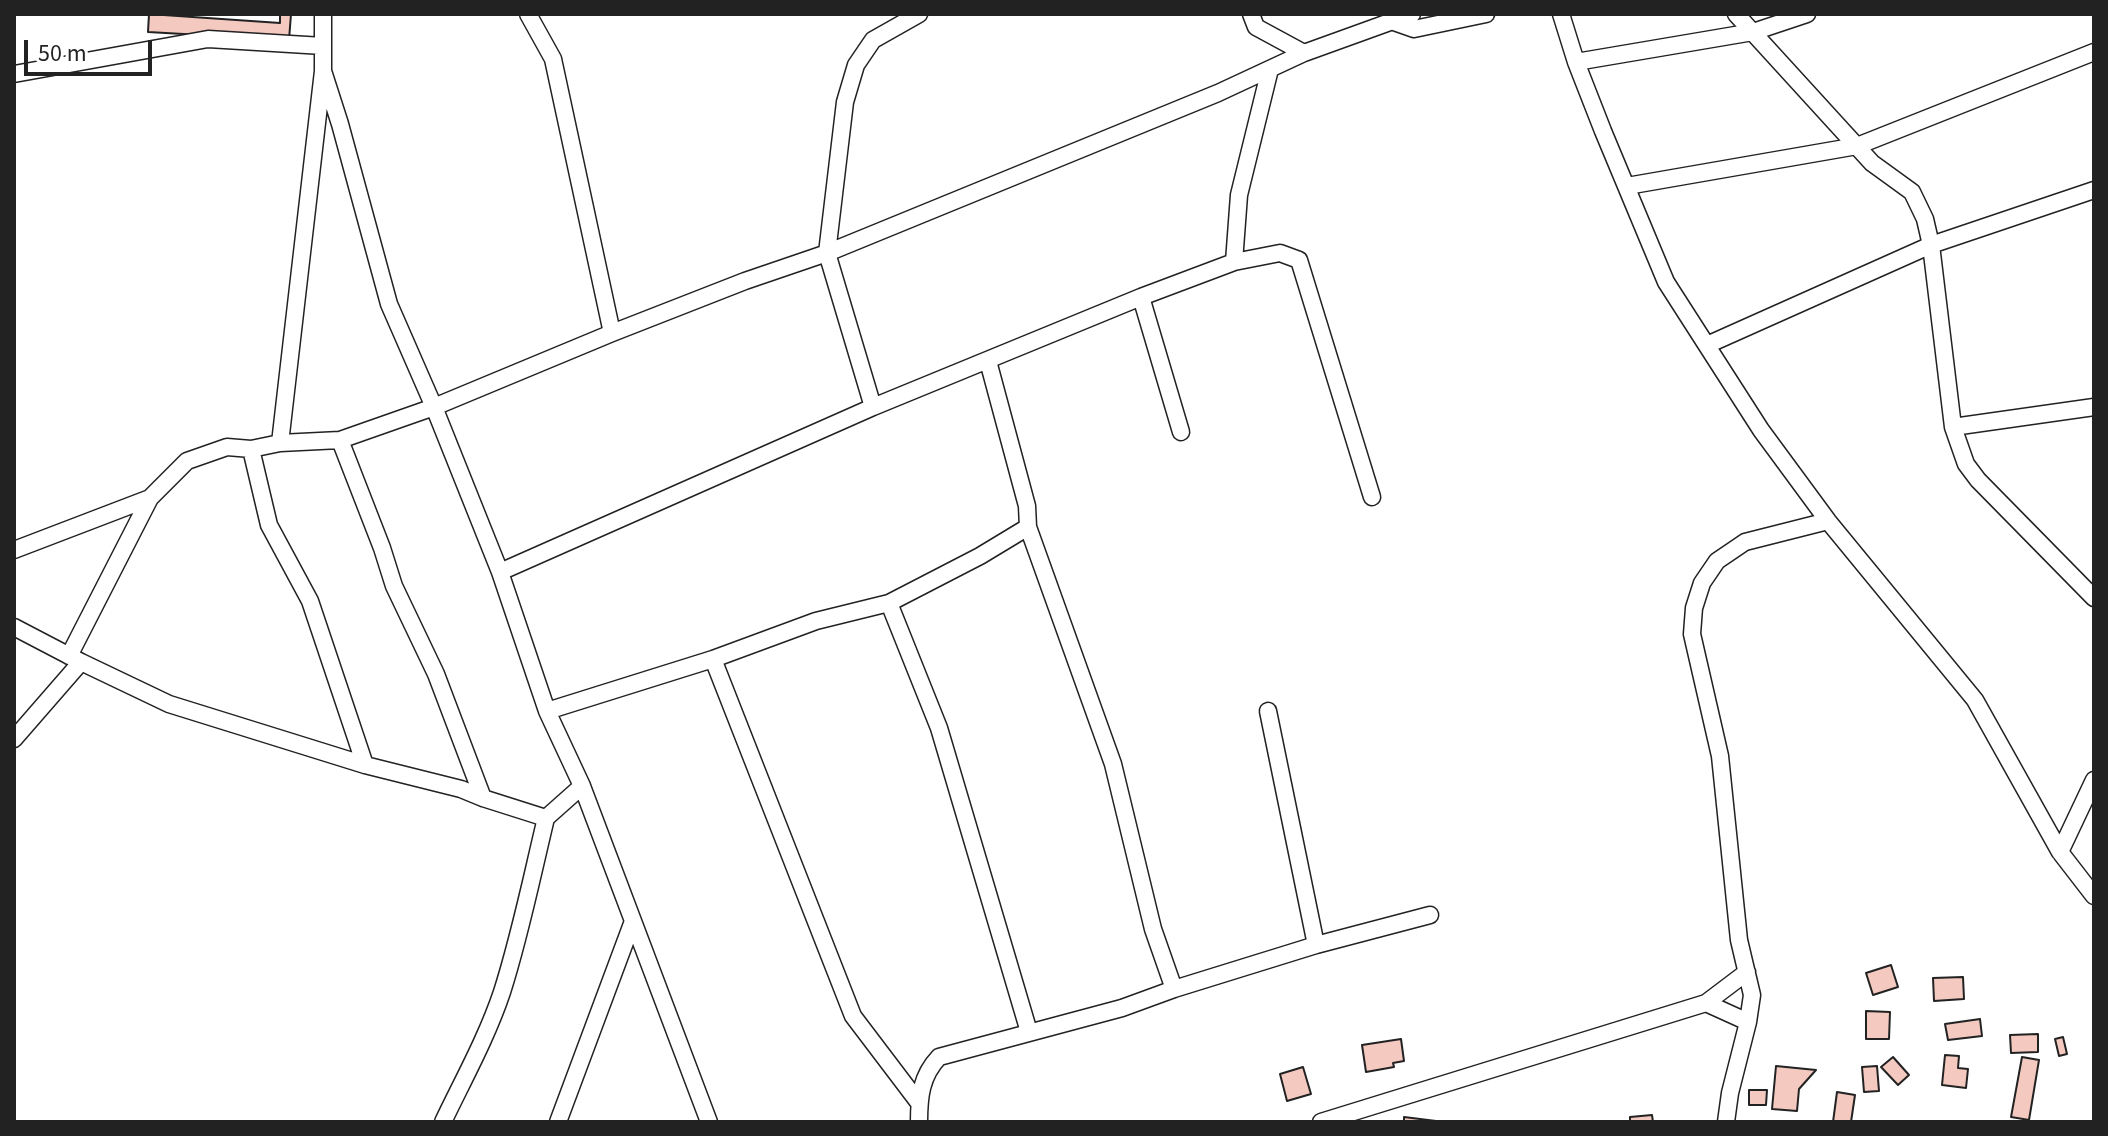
<!DOCTYPE html>
<style>
body{margin:0}
#map{position:relative;width:2108px;height:1136px;overflow:hidden;background:#fff;font-family:"Source Sans 3",sans-serif}
canvas{display:block}
.frame{position:absolute;inset:0;border:16px solid #222;pointer-events:none}
.scale{position:absolute;left:24px;top:40px;width:128px;height:36px;box-sizing:border-box;border:4px solid #222;border-top:0;padding-left:10px;font-size:24px;line-height:28px;white-space:nowrap;color:#222;-webkit-text-stroke:6px #fff;paint-order:stroke}
</style>
<div id="map">
<canvas width="2108" height="1136"></canvas>
<div class="frame"></div>
<div class="scale">50 m</div>
</div>
<script>
const context = document.querySelector('canvas').getContext('2d');
context.lineJoin = 'round';
function fillPath(path, color) {
  context.fillStyle = color;
  context.fill(path, 'evenodd');
}
function stroke(path, color, width, dash) {
  context.strokeStyle = color;
  context.lineWidth = width;
  context.lineCap = dash ? 'butt' : 'round';
  context.setLineDash(dash || []);
  context.stroke(path);
}
const building = new Path2D(`
 M 149,14 L 280,23 L 280,14 L 291,14 L 289,40 L 148,32 Z
 M 1891,965 L 1898,987 L 1873,995 L 1866,973 Z
 M 1963,977 L 1964,999 L 1934,1001 L 1933,978 Z
 M 1866,1011 L 1890,1012 L 1889,1039 L 1866,1039 Z
 M 1980,1019 L 1982,1036 L 1948,1040 L 1945,1024 Z
 M 2038,1034 L 2038,1052 L 2011,1053 L 2010,1035 Z
 M 2063,1037 L 2067,1054 L 2059,1056 L 2055,1039 Z
 M 1401,1039 L 1404,1061 L 1393,1063 L 1394,1067 L 1366,1072 L 1362,1045 Z
 M 1945,1055 L 1959,1056 L 1958,1068 L 1968,1069 L 1966,1088 L 1942,1085 Z
 M 1893,1057 L 1909,1075 L 1898,1085 L 1881,1067 Z
 M 2022,1057 L 2039,1060 L 2029,1120 L 2011,1117 Z
 M 1776,1066 L 1816,1070 L 1799,1089 L 1797,1111 L 1772,1109 Z
 M 1877,1066 L 1879,1091 L 1864,1092 L 1862,1067 Z
 M 1303,1067 L 1311,1094 L 1287,1101 L 1280,1074 Z
 M 1749,1090 L 1767,1090 L 1766,1105 L 1749,1105 Z
 M 1837,1092 L 1855,1095 L 1851,1122 L 1833,1122 Z
 M 1652,1115 L 1653,1122 L 1630,1122 L 1630,1117 Z
 M 1404,1117 L 1436,1121 L 1436,1122 L 1404,1122 Z`);
const minor = new Path2D(`
 M 528,14 L 553,59 L 612,333
 M 1251,14 L 1256,27 L 1304,53
 M 1561,14 L 1576,62 L 1603,131 L 1666,282 L 1761,430 L 1828,521 L 1975,700 L 2060,852 L 2094,896
 M 1736,14 L 1872,163 L 1912,192 L 1925,219 L 1931,245 L 1953,427 L 1966,464 L 1978,480 L 2094,598
 M 1394,22 L 1414,29 L 1486,14
 M 1576,62 L 1753,32 L 1807,14
 M 323,71 L 340,124 L 389,304 L 434,407 L 500,572 L 547,711 L 582,786 L 709,1122
 M 14,74 L 208,39 L 323,46
 M 1627,186 L 1857,146 L 2094,52
 M 1234,262 L 1280,253 L 1299,260 L 1372,497
 M 1141,297 L 1181,432
 M 1707,345 L 1931,245 L 2094,190
 M 873,407 L 827,253 L 845,102 L 856,65 L 873,40 L 919,14
 M 1953,427 L 2094,407
 M 340,440 L 434,407 L 612,333 L 745,281 L 827,253 L 1218,93 L 1304,53 L 1412,14
 M 280,443 L 323,71 L 323,14
 M 251,449 L 269,525 L 310,601 L 365,765
 M 14,550 L 150,498 L 187,461 L 227,447 L 251,449 L 280,443 L 340,440 L 382,548 L 394,586 L 436,674 L 483,798
 M 500,572 L 873,407 L 1141,297 L 1234,262 L 1239,195 L 1270,69
 M 889,603 L 939,728 L 1029,1032
 M 14,627 L 81,662 L 169,704 L 365,765 L 461,789 L 483,798 L 546,818 L 582,786
 M 69,656 L 150,498
 M 713,659 L 853,1016 L 919,1103
 M 547,711 L 713,659 L 816,621 L 889,603 L 980,556 L 1028,527 L 1027,506 L 988,361
 M 1268,711 L 1316,945
 M 14,739 L 81,662
 M 2060,852 L 2094,780
 M 1174,989 L 1316,945 L 1430,915
 M 1706,1003 L 1748,1022
 M 443,1122 C 463,1080 487,1037 502,992 C 520,936 532,876 546,818
 M 558,1122 L 633,921
 M 919,1122 C 919,1097 921,1076 939,1057 L 1122,1008 L 1174,989 L 1153,929 L 1113,764 L 1028,527
 M 1321,1122 L 1706,1003 L 1747,972
 M 1726,1122 L 1730,1093 L 1748,1022 L 1752,995 L 1739,940 L 1720,756 L 1692,634 L 1694,608 L 1702,583 L 1717,561 L 1745,542 L 1828,521`);
fillPath(building, '#f3c9c0');
stroke(building, '#222', 2);
stroke(minor, '#222', 19);
stroke(minor, '#fff', 16);
</script>
